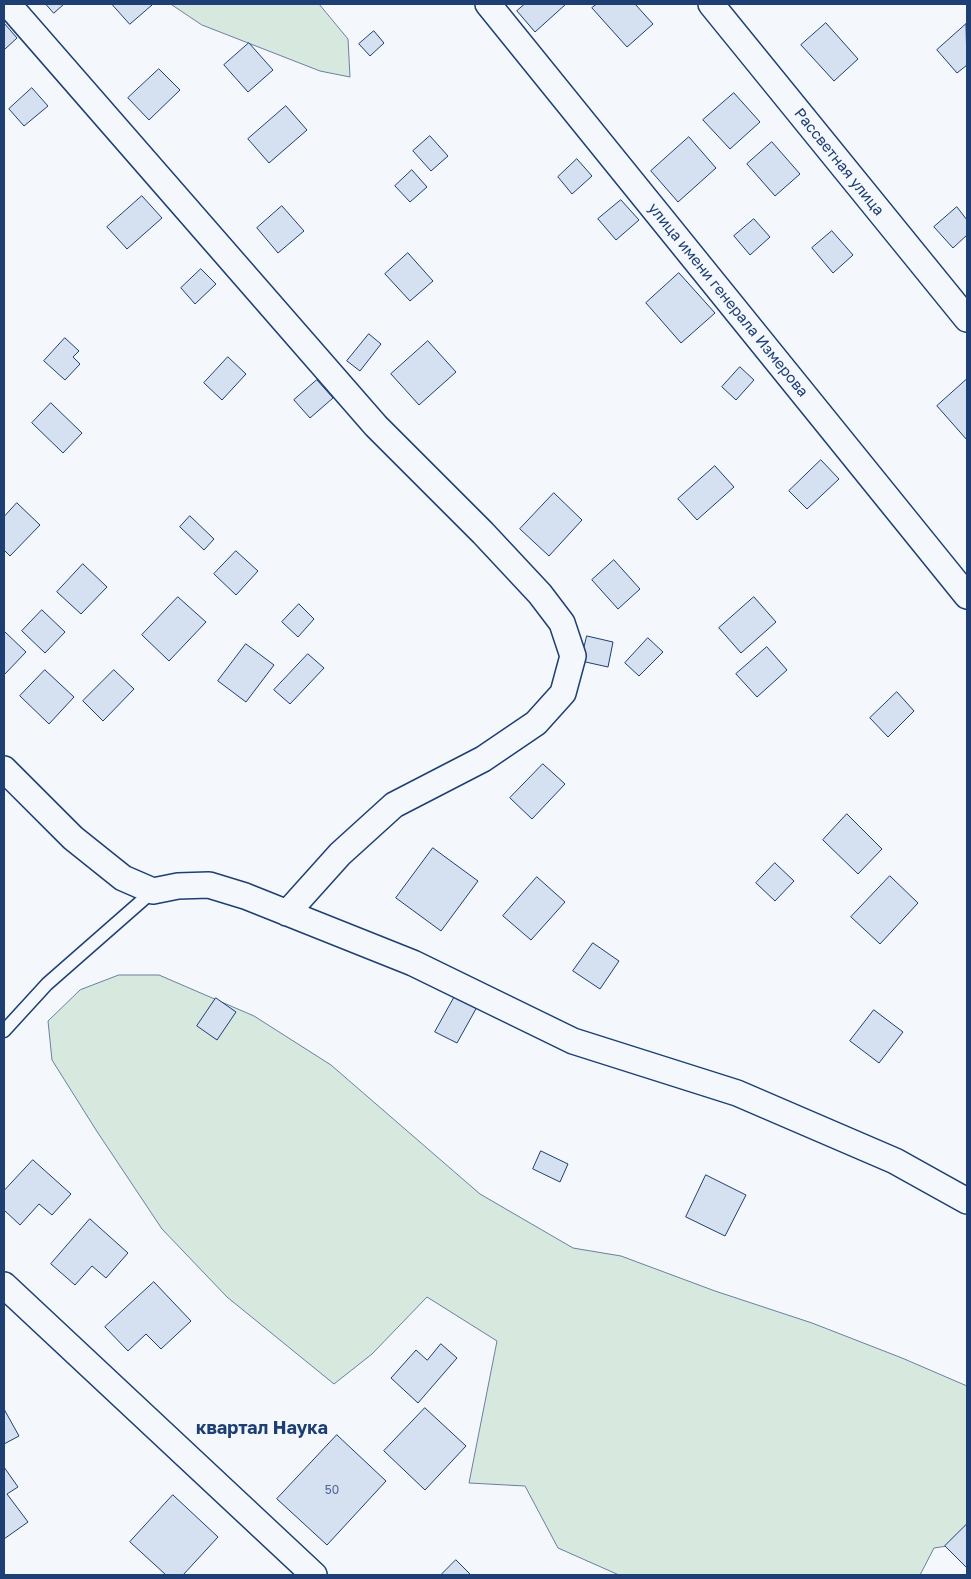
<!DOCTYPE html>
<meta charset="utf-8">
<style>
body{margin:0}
#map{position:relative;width:971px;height:1579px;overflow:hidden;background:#f4f7fb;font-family:"Golos Text",sans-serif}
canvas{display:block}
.frame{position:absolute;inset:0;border:5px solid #1d3f73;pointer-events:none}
</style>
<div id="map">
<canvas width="971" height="1579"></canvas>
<div class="frame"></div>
</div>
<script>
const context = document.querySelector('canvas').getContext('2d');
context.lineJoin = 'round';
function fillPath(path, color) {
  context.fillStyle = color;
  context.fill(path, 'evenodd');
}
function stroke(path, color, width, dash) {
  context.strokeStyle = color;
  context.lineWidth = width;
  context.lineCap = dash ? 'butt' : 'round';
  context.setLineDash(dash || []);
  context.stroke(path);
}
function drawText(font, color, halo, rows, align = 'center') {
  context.font = font + ' "Golos Text",sans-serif';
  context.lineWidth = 4;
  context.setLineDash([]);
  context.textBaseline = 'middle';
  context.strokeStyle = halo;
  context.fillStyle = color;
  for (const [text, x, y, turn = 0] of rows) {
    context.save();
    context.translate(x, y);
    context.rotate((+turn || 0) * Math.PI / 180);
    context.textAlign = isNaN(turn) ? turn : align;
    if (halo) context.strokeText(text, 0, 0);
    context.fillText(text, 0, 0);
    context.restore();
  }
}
const green = new Path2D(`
 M 171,4 L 319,4 L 348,39 L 350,77 L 320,71 L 202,25 Z
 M 119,975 L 159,975 L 254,1016 L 331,1065 L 480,1194 L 573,1248 L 621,1256 L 715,1291 L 812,1323 L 902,1358 L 967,1386 L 967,1543 L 934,1548 L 920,1575 L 619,1575 L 558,1548 L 525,1486 L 469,1483 L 497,1341 L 427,1297 L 372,1354 L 334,1384 L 227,1297 L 162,1229 L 96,1130 L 52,1060 L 48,1021 L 80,990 Z`);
const building = new Path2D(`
 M 46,4 L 64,4 L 54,13 Z
 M 112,4 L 151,4 L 152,5 L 130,24 Z
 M 525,4 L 566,4 L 535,32 L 517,11 Z
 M 597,4 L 635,4 L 653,24 L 627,47 L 592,8 Z
 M 4,23 L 17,38 L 4,50 Z
 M 826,23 L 858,59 L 834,81 L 801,45 Z
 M 966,24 L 967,65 L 957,73 L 937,50 Z
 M 374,31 L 384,43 L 370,56 L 359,44 Z
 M 249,43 L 273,70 L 248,92 L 224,65 Z
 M 159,69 L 180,90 L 149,120 L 128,98 Z
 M 32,88 L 48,106 L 24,126 L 9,109 Z
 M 734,93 L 760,122 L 730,149 L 703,120 Z
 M 286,106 L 307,130 L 269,163 L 248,139 Z
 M 430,136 L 448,156 L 431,171 L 413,151 Z
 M 689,137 L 716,168 L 678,202 L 651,171 Z
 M 772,142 L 800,174 L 775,196 L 747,164 Z
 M 577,159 L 592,176 L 572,194 L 558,177 Z
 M 412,170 L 427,187 L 410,202 L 395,186 Z
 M 142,196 L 162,218 L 127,249 L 107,227 Z
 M 621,200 L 639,220 L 616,240 L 598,219 Z
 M 282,206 L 304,231 L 278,253 L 257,228 Z
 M 957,207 L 967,220 L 967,235 L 953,248 L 934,227 Z
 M 754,219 L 770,237 L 750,255 L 734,236 Z
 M 832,231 L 853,255 L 833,273 L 812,248 Z
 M 408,253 L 433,281 L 410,301 L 385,274 Z
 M 201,269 L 216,284 L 195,304 L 181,288 Z
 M 679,273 L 715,313 L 681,343 L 646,303 Z
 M 369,334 L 381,344 L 360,371 L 347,361 Z
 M 65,338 L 79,351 L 73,357 L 80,364 L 65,380 L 44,361 Z
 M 428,341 L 456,372 L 419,405 L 391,374 Z
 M 228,357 L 246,374 L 222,400 L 204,383 Z
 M 740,367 L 754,380 L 736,400 L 722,387 Z
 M 967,379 L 967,440 L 937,406 Z
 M 317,380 L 333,398 L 310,418 L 294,400 Z
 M 51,403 L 82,433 L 63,453 L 32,423 Z
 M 821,460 L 839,479 L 807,509 L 789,491 Z
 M 715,466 L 734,487 L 697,520 L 678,499 Z
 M 554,493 L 582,520 L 549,556 L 520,529 Z
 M 17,503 L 40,525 L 10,556 L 4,550 L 4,517 Z
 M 190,516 L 214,539 L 204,550 L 180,527 Z
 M 236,551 L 258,571 L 236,595 L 214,574 Z
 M 614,560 L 640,589 L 618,609 L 592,580 Z
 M 83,564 L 107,587 L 81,614 L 57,592 Z
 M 178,597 L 206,622 L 169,661 L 142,635 Z
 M 754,597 L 776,622 L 741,653 L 719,628 Z
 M 299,604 L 314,619 L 298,637 L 282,622 Z
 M 42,610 L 65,632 L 45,653 L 22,631 Z
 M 4,631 L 26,652 L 4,675 Z
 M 587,636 L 613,642 L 608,667 L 581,661 Z
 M 648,638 L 663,652 L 639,676 L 625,663 Z
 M 246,644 L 274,665 L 246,702 L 218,681 Z
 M 767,647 L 787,670 L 757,697 L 736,674 Z
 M 308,654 L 324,668 L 290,704 L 274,690 Z
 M 45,670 L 74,697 L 49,724 L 20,696 Z
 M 114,670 L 134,689 L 103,721 L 83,701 Z
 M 897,692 L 914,711 L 888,737 L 870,718 Z
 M 543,764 L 565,784 L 532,819 L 510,798 Z
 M 847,814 L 882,849 L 858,874 L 823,840 Z
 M 433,848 L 478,881 L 441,931 L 396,898 Z
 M 775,863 L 794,881 L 775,901 L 756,883 Z
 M 890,876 L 918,903 L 880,944 L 851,917 Z
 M 537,877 L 565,902 L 531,940 L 503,916 Z
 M 593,943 L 619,961 L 600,989 L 573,971 Z
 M 455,996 L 477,1007 L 457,1043 L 435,1032 Z
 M 216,998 L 236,1012 L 217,1040 L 197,1026 Z
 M 874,1010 L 903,1032 L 879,1063 L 850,1041 Z
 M 541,1151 L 568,1164 L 560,1182 L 533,1169 Z
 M 33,1160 L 71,1194 L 52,1215 L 39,1204 L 20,1225 L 4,1210 L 4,1191 Z
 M 706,1175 L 746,1195 L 725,1236 L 686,1217 Z
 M 90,1219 L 128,1253 L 106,1278 L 92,1266 L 75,1285 L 51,1264 Z
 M 154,1282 L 191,1321 L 161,1349 L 146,1334 L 128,1351 L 105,1327 Z
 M 441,1344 L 457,1358 L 418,1403 L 391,1378 L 416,1350 L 427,1360 Z
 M 425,1408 L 466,1446 L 425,1490 L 384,1451 Z
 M 4,1409 L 19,1436 L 4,1444 Z
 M 337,1435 L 386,1481 L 327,1545 L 277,1499 Z
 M 4,1467 L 18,1487 L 7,1494 L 28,1522 L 4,1539 Z
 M 173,1495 L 218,1537 L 183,1575 L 166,1575 L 130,1542 Z
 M 967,1524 L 967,1568 L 945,1546 Z
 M 456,1560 L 471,1575 L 441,1575 Z`);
const lane = new Path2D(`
 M 4,1031 L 47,984 L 153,891`);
const street = new Path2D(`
 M 8,4 L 376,426 L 483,533 L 540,594 L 562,623 L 573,656 L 563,693 L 536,723 L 483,759 L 394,805 L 340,854 L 287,913
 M 488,4 L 967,596
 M 711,4 L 967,319
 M 4,769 L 73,838 L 123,878 L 153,891 L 178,886 L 209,885 L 245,896 L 413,963 L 573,1041 L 737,1093 L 895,1161 L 967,1201
 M 4,1285 L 314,1575`);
const numberNames = [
 ["50",332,1490]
];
const streetNames = [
 ["Рассветная улица",839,162,51],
 ["улица имени генерала Измерова",728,300,51]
];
const quarterNames = [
 ["квартал Наука",262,1428]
];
fillPath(green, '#d7e8df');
stroke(green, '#687fa3', 1);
fillPath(building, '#d5e0f0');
stroke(building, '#1d3f73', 1);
stroke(lane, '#1d3f73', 15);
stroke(street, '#1d3f73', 28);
stroke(lane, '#f4f7fb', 12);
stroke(street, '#f4f7fb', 25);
drawText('12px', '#4b6792', null, numberNames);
drawText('15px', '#1d3f73', '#f4f7fb', streetNames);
drawText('bold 18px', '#1d3f73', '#f4f7fb', quarterNames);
</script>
